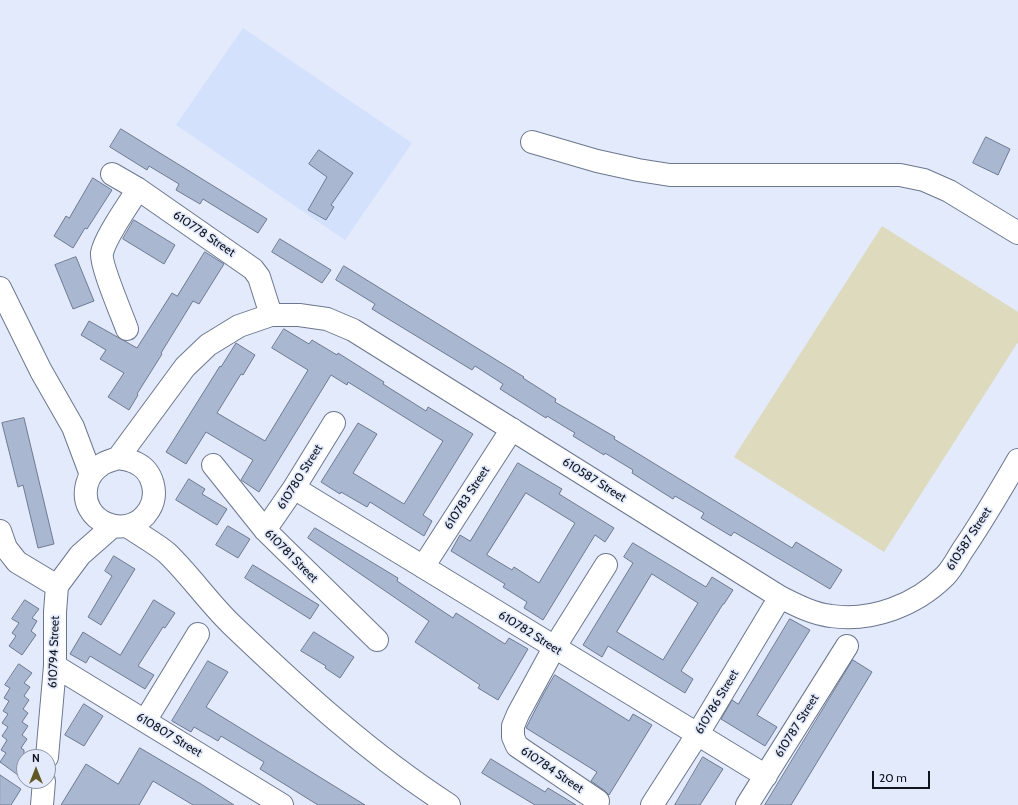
<!DOCTYPE html>
<style>
body{margin:0}
#map{position:relative;width:1018px;height:805px;overflow:hidden;background:#e2eafb;font-family:Cabin,sans-serif}
canvas{display:block}
.north{position:absolute;left:16px;top:749px;width:40px;height:40px;box-sizing:border-box;background:#e2eafb;border:1px solid #8e94a2;border-radius:50%;rotate:0deg;font-size:11px;font-weight:700;line-height:16px;text-align:center;color:#0f141d}
.north::after{content:'';display:block;margin:auto;width:14px;height:18px;background:#605926;clip-path:polygon(50% 0,100% 100%,50% 72%,0 100%)}
.scale{position:absolute;left:872px;top:771px;width:58px;height:18px;box-sizing:border-box;border:2px solid #0f141d;border-top:0;padding-left:5px;font-size:12px;line-height:14px;white-space:nowrap;color:#0f141d;-webkit-text-stroke:3px #e2eafb;paint-order:stroke}
</style>
<div id="map">
<canvas width="1018" height="805"></canvas>
<div class="north">N</div>
<div class="scale">20 m</div>
</div>
<script>
const context = document.querySelector('canvas').getContext('2d');
context.lineJoin = 'round';
function fillPath(path, color) {
  context.fillStyle = color;
  context.fill(path, 'evenodd');
}
function stroke(path, color, width, dash) {
  context.strokeStyle = color;
  context.lineWidth = width;
  context.lineCap = dash ? 'butt' : 'round';
  context.setLineDash(dash || []);
  context.stroke(path);
}
function drawText(font, color, halo, rows, align = 'center') {
  context.font = font + ' Cabin,sans-serif';
  context.lineWidth = 3.5;
  context.setLineDash([]);
  context.textBaseline = 'middle';
  context.strokeStyle = halo;
  context.fillStyle = color;
  for (const [text, x, y, turn = 0] of rows) {
    context.save();
    context.translate(x, y);
    context.rotate((+turn || 0) * Math.PI / 180);
    context.textAlign = isNaN(turn) ? turn : align;
    if (halo) context.strokeText(text, 0, 0);
    context.fillText(text, 0, 0);
    context.restore();
  }
}
const built = new Path2D(`
 M 243,28 L 412,143 L 345,240 L 176,125 Z`);
const green = new Path2D(`
 M 882,226 L 1018,312 L 1018,342 L 884,552 L 734,457 Z`);
const building = new Path2D(`
 M 121,129 L 267,219 L 258,233 L 203,199 L 200,204 L 176,190 L 179,184 L 149,166 L 147,170 L 110,147 Z
 M 986,137 L 1010,149 L 998,175 L 973,163 Z
 M 319,150 L 353,173 L 331,205 L 334,207 L 326,220 L 308,210 L 327,177 L 309,164 Z
 M 93,178 L 112,190 L 87,229 L 85,228 L 73,248 L 54,236 L 66,216 L 69,218 Z
 M 134,220 L 175,245 L 164,264 L 123,239 Z
 M 280,239 L 331,270 L 322,283 L 272,252 Z
 M 205,252 L 224,264 L 199,304 L 193,301 L 161,353 L 162,354 L 137,394 L 138,395 L 129,410 L 108,397 L 124,373 L 100,359 L 106,350 L 81,335 L 89,321 L 137,348 L 172,293 L 177,296 Z
 M 76,257 L 94,301 L 73,309 L 55,265 Z
 M 344,266 L 524,377 L 523,378 L 556,399 L 555,402 L 615,437 L 614,439 L 642,456 L 792,548 L 796,542 L 842,570 L 830,589 L 734,532 L 731,536 L 701,518 L 704,513 L 675,496 L 673,499 L 632,473 L 633,470 L 605,453 L 604,455 L 573,436 L 575,433 L 547,416 L 546,418 L 500,389 L 503,384 L 475,366 L 472,370 L 372,309 L 375,304 L 336,280 Z
 M 284,329 L 309,344 L 312,340 L 337,355 L 338,353 L 384,382 L 383,384 L 426,411 L 428,407 L 473,434 L 423,515 L 432,521 L 424,536 L 370,502 L 367,507 L 341,492 L 340,494 L 321,482 L 358,423 L 377,434 L 353,473 L 404,504 L 443,441 L 348,382 L 347,385 L 331,375 L 259,492 L 241,480 L 253,460 L 206,432 L 186,464 L 166,452 L 220,366 L 221,367 L 236,343 L 255,355 L 243,375 L 241,374 L 217,413 L 265,441 L 308,370 L 272,348 Z
 M 24,418 L 54,544 L 38,548 L 23,485 L 18,487 L 2,423 Z
 M 518,463 L 562,489 L 559,494 L 614,528 L 605,542 L 595,535 L 543,620 L 524,608 L 527,602 L 503,587 L 505,584 L 451,551 L 460,535 L 470,541 ZM 526,493 L 575,523 L 539,583 L 514,567 L 512,570 L 487,555 Z
 M 189,479 L 205,489 L 202,494 L 227,509 L 217,525 L 176,500 Z
 M 228,526 L 250,539 L 238,558 L 216,545 Z
 M 315,528 L 398,578 L 397,581 L 453,618 L 456,613 L 505,644 L 509,638 L 528,649 L 498,700 L 478,688 L 480,685 L 415,642 L 429,621 L 308,538 Z
 M 633,543 L 706,587 L 712,577 L 733,590 L 724,604 L 723,604 L 681,671 L 693,679 L 685,693 L 608,646 L 602,657 L 583,645 L 633,563 L 624,557 ZM 652,574 L 698,603 L 663,660 L 617,632 Z
 M 114,556 L 135,569 L 101,625 L 88,617 L 112,576 L 105,571 Z
 M 253,565 L 319,605 L 310,619 L 245,578 Z
 M 25,600 L 39,609 L 32,618 L 37,621 L 31,631 L 36,635 L 22,655 L 9,646 L 16,636 L 12,633 L 19,623 L 12,619 Z
 M 154,600 L 175,613 L 165,628 L 163,627 L 138,666 L 154,675 L 145,689 L 90,656 L 86,663 L 70,654 L 83,632 L 120,655 Z
 M 790,619 L 810,630 L 757,715 L 777,727 L 765,746 L 721,719 L 732,700 L 738,704 Z
 M 314,632 L 354,657 L 340,678 L 325,668 L 326,666 L 301,651 Z
 M 853,660 L 872,672 L 791,805 L 765,805 Z
 M 208,661 L 228,672 L 206,707 L 365,805 L 318,805 L 260,769 L 264,762 L 221,736 L 218,741 L 194,727 L 191,732 L 172,721 Z
 M 19,664 L 32,673 L 24,683 L 30,687 L 24,696 L 29,700 L 23,709 L 28,713 L 22,722 L 28,726 L 22,735 L 27,739 L 21,748 L 24,750 L 24,766 L 18,775 L 0,762 L 6,753 L 1,750 L 7,740 L 2,736 L 8,727 L 2,723 L 8,714 L 3,711 L 9,701 L 4,698 L 10,688 L 5,685 Z
 M 555,675 L 629,721 L 633,714 L 652,725 L 609,795 L 605,791 L 591,781 L 597,772 L 526,728 L 544,693 Z
 M 84,704 L 103,716 L 84,746 L 65,735 Z
 M 140,748 L 201,784 L 234,805 L 193,805 L 153,781 L 139,805 L 61,805 L 86,764 L 118,784 Z
 M 703,757 L 723,769 L 700,805 L 675,805 Z
 M 491,759 L 545,792 L 548,788 L 576,805 L 535,805 L 482,773 Z
 M 0,775 L 21,789 L 11,805 L 0,805 Z`);
const minor = new Path2D(`
 M 532,142 L 597,161 L 638,170 L 670,175 L 900,175 L 924,180 L 949,191 L 1018,233
 M 112,174 L 138,189 L 253,269 L 259,277 L 271,315
 M 0,288 L 41,371 L 73,427 L 91,475
 M 127,329 C 122,315 100,264 102,253 C 105,237 129,204 138,189
 M 118,458 L 185,367 L 208,345 L 239,326 L 271,315 L 299,315 L 327,319 L 353,330 L 780,597 C 796,605 813,614 831,616 C 872,622 916,605 945,576 C 952,569 957,559 962,551 C 982,522 1000,491 1018,460
 M 118,458 C 124,459 130,460 136,463 C 153,471 159,494 149,510 C 129,543 77,522 87,484 C 89,476 95,469 101,465 C 106,461 113,460 118,458 Z
 M 213,465 L 265,530 L 377,640
 M 294,488 L 766,776
 M 127,526 C 140,535 155,543 167,553 C 190,575 209,603 232,625 C 300,690 370,754 449,805
 M 265,530 L 294,488 L 334,423
 M 0,531 L 6,548 L 17,562 L 57,586
 M 423,567 L 512,429
 M 55,666 L 282,805
 M 145,721 L 198,634
 M 47,757 L 55,666 L 55,612 L 57,586 L 80,555 L 113,526
 M 598,801 L 517,746 L 513,737 L 513,726 L 518,714 L 554,648 L 606,565
 M 42,805 L 44,781
 M 652,805 L 697,735 L 780,597
 M 747,805 L 847,646`);
const streetNames = [
 ["610778 Street",204,234,34],
 ["610780 Street",300,477,-58],
 ["610587 Street",594,480,32],
 ["610783 Street",467,498,-57],
 ["610587 Street",969,539,-57],
 ["610781 Street",291,556,45],
 ["610782 Street",530,633,32],
 ["610794 Street",54,652,-88],
 ["610786 Street",717,702,-59],
 ["610787 Street",797,726,-58],
 ["610807 Street",169,735,31],
 ["610784 Street",552,770,34]
];
fillPath(built, '#d3e1fc');
fillPath(green, '#dedabd');
fillPath(building, '#aab7d1');
stroke(building, '#6d7a91', 1);
stroke(minor, '#6b778f', 24);
stroke(minor, '#fff', 22);
drawText('12px', '#0f141d', '#e2eafb', streetNames);
</script>
